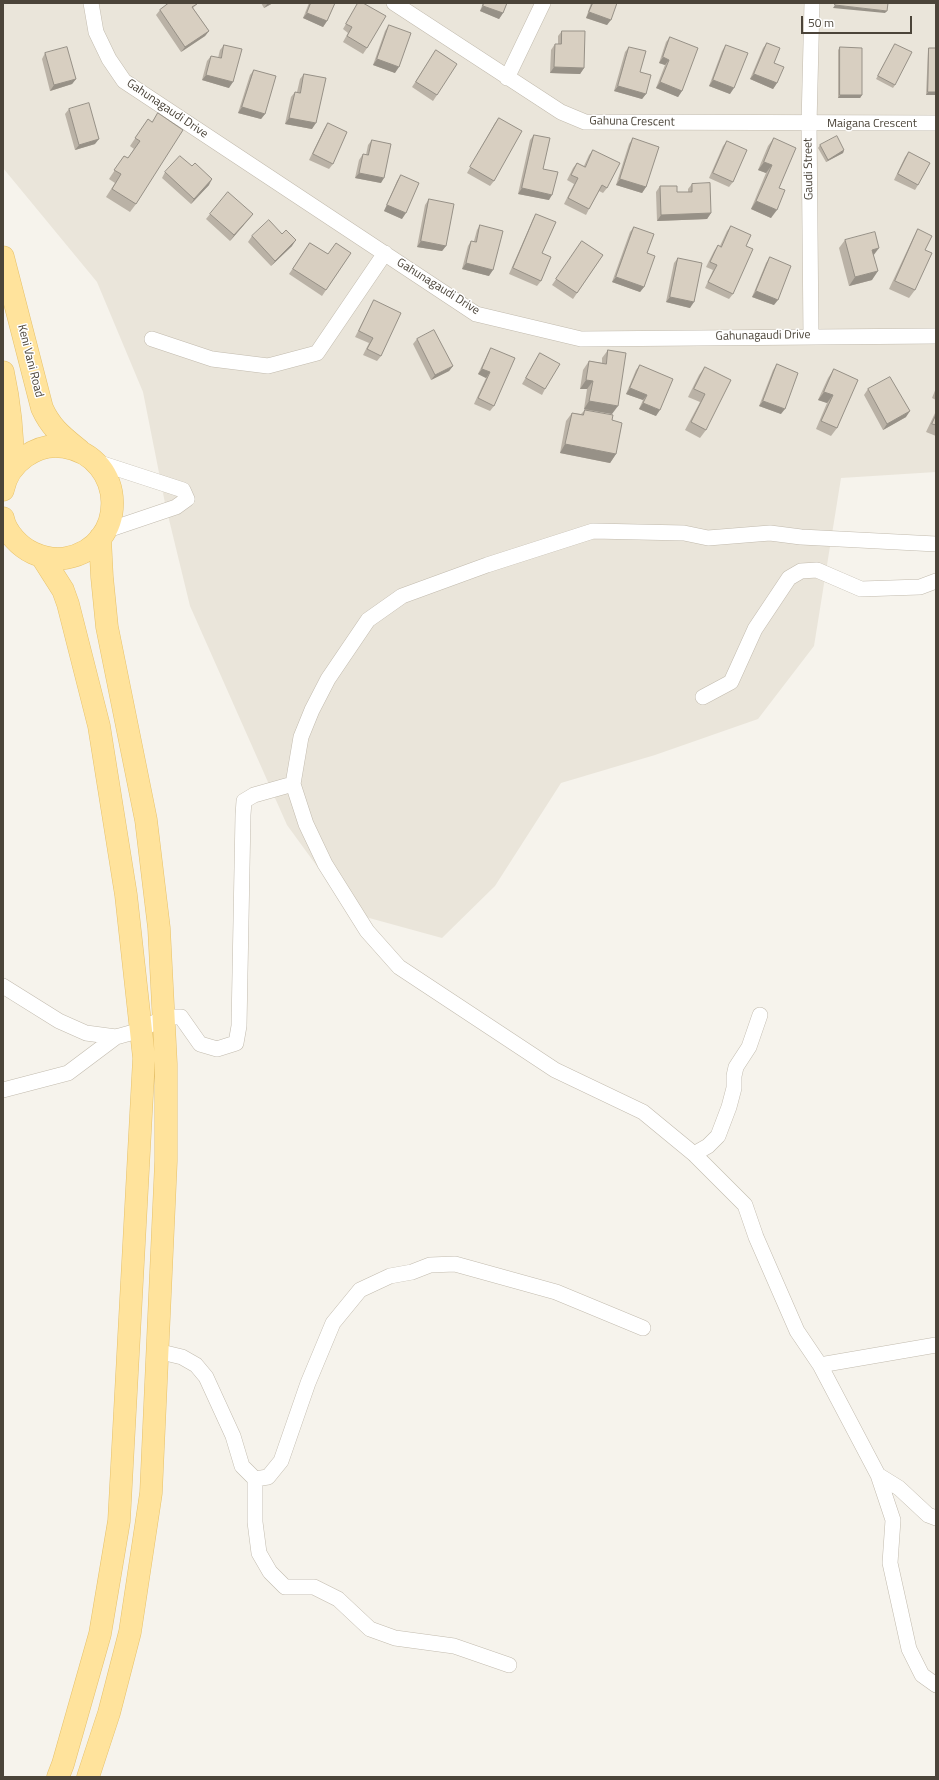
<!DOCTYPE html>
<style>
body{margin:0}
#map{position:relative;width:939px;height:1780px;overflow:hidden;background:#f6f3ec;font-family:"Titillium Web",sans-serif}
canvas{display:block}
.frame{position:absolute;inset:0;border:4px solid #4b4439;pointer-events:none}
.scale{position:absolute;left:801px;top:16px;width:111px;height:18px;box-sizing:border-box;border:2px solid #4b4439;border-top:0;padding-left:5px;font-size:12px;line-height:14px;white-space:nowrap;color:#4b4439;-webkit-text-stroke:3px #fff;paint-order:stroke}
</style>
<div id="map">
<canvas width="939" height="1780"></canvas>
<div class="frame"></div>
<div class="scale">50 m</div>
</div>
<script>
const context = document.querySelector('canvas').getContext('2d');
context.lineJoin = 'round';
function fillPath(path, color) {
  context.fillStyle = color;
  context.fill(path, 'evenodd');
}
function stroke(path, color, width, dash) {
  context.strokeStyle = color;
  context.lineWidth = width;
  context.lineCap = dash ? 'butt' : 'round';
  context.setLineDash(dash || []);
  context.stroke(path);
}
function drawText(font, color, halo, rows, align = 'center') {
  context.font = font + ' "Titillium Web",sans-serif';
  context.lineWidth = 3;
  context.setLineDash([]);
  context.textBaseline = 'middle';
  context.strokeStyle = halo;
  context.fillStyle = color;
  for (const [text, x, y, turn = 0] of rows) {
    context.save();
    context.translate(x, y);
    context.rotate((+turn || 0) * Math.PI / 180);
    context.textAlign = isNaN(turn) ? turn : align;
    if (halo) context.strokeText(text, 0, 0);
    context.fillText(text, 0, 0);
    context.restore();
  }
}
const residential = new Path2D(`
 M 3,3 L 936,3 L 936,472 L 841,478 L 814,646 L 758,719 L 655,755 L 561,783 L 495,886 L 442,938 L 351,913 L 287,825 L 190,606 L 165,503 L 143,392 L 97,282 L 3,168 Z`);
const minor = new Path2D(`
 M 91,3 L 96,32 L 109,59 L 124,81 L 476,314 L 581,339 L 936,336
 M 394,3 L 561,112 L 585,122 L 936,123
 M 507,78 L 543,3
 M 811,336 L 809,124 L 812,3
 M 152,339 L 212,359 L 268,366 L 317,353 L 385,253
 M 97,462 L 183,490 L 187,499 L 176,507 L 105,531
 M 936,544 L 801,537 L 770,533 L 708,538 L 684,533 L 593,531 L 487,565 L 402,596 L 368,620 L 328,679 L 312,710 L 301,737 L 293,784 L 306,824 L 325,864 L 367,931 L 399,967 L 555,1070 L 643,1112 L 694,1154 L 745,1205 L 756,1237 L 797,1331 L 820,1365 L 878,1475 L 893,1520 L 890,1563 L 909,1649 L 922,1675 L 936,1685
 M 703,697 L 731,682 L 755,629 L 789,578 L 801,571 L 817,570 L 861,589 L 920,587 L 936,581
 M 3,986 L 59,1021 L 86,1033 L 116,1037 L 141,1030 L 164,1017 L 181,1017 L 200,1044 L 217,1049 L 236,1043 L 239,1026 L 243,815 L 244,801 L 254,795 L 293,784
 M 3,1090 L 68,1073 L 116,1037
 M 694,1154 L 708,1146 L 718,1136 L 729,1107 L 734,1088 L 734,1076 L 736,1067 L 749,1047 L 760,1015
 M 157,1351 L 182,1357 L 196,1365 L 206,1377 L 233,1436 L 242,1466 L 255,1479 L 268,1477 L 281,1461 L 308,1383 L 333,1323 L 360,1290 L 390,1276 L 412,1272 L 430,1265 L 455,1264 L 556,1292 L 643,1328
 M 820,1365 L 936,1345
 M 878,1475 L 899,1488 L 928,1515 L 936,1518
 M 255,1479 L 255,1522 L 259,1553 L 270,1572 L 285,1587 L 314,1587 L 338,1599 L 370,1629 L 395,1638 L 454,1646 L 509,1665`);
const primary = new Path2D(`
 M 3,257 L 42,408 C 51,428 62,436 79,450
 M 3,372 C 10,404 13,435 13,468
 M 3,490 C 8,463 37,442 64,447 C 127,457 129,547 66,558 C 54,560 44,558 33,553 C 20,547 6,533 3,518
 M 42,557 L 63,590 L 68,604 L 99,726 L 126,895 L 144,1058 L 119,1521 L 100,1634 L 63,1764 L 58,1777
 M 88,1777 L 109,1713 L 130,1632 L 151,1493 L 166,1161 L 166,1064 L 159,928 L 146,820 L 107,627 L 102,577 L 100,538`);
const wall = new Path2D(`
 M 261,3 L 273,3 L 264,8 Z
 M 309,3 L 335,3 L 327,21 L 323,27 L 303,18 Z
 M 358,3 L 367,48 L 363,54 L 343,42 L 348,33 L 343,29 Z
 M 483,3 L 507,3 L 503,13 L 499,19 L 480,11 Z
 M 591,3 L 617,3 L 607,25 L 586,18 Z
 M 197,4 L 193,8 L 209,31 L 205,36 L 181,52 L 156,15 L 160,10 Z
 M 389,25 L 395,73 L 373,65 L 385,31 Z
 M 562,31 L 584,68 L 580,74 L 550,73 L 551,50 L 555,44 L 558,44 L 558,36 Z
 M 670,37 L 682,91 L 678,97 L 656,88 L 665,65 L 659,63 L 666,42 Z
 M 767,43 L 774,63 L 777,83 L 773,89 L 750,79 L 763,48 Z
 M 895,44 L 895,85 L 893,88 L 876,79 Z
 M 224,45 L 229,88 L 202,80 L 207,61 L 211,56 L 218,58 L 220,50 Z
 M 726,45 L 730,94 L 709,86 L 722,51 Z
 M 629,47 L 640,72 L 646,94 L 642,99 L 614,91 L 625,52 Z
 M 840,47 L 862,95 L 860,98 L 838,98 L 838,50 Z
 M 929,48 L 936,48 L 936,95 L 926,95 L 928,50 Z
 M 436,50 L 437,95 L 433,101 L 412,87 Z
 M 45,53 L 76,79 L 72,84 L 50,91 L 42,59 Z
 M 254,70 L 265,114 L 261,119 L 238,113 L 250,75 Z
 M 304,74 L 312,129 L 285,124 L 291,97 L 295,92 L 297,92 L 300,79 Z
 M 69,109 L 95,144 L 75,150 L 65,114 Z
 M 158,113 L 136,204 L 130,212 L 106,197 L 115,183 L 109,179 L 124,156 L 128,158 L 134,149 L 130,146 L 148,119 L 152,122 Z
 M 499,118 L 494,181 L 490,186 L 467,173 L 495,123 Z
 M 328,123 L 333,164 L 329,169 L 309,160 L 324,129 Z
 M 534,135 L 543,169 L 549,200 L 518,194 L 530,140 Z
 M 633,138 L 646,187 L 642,193 L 616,185 L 629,144 Z
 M 774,138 L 779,188 L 771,218 L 751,209 L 766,173 L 758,170 L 768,146 Z
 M 372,140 L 381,183 L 355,178 L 359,160 L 363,154 L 366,155 L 368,145 Z
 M 727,141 L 733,182 L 729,187 L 709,178 L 723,146 Z
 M 820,145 L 844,150 L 843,153 L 826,162 L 818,148 Z
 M 593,150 L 607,188 L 603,193 L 599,191 L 589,209 L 586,215 L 564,204 L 574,184 L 567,180 L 573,168 L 577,163 L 584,166 L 589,155 Z
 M 909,152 L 918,185 L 915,190 L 894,180 L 905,157 Z
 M 192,166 L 209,185 L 191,204 L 162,178 L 165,172 Z
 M 401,175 L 402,219 L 384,211 L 397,181 Z
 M 692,184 L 711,213 L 707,219 L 657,221 L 656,192 L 660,186 L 677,192 L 688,192 L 688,189 Z
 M 429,199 L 446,246 L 442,251 L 417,247 L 425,205 Z
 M 210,214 L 253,214 L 249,219 L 230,241 L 206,219 Z
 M 536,214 L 542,253 L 541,281 L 537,286 L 509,274 L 533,219 Z
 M 480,225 L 489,276 L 462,269 L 468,246 L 471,241 L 474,241 L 477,230 Z
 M 731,226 L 746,246 L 733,294 L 729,299 L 705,288 L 713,270 L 706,267 L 714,251 L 718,245 L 720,246 L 727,231 Z
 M 634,227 L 647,253 L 644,287 L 640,292 L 612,282 L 630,232 Z
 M 918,229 L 925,250 L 915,290 L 909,298 L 889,289 L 913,238 Z
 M 282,234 L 292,246 L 271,266 L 248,242 L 252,236 Z
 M 845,240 L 874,255 L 872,280 L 849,286 L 839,248 Z
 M 582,241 L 603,255 L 573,299 L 552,285 Z
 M 310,243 L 328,254 L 351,253 L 322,296 L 289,274 Z
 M 770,257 L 774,305 L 752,297 L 766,263 Z
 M 678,258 L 690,308 L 666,302 L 674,263 Z
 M 374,300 L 381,356 L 377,361 L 363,355 L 369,343 L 355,337 L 371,306 Z
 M 417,339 L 453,366 L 449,371 L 431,380 L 413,344 Z
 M 491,348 L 494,406 L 490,411 L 474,404 L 486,378 L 478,374 L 488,353 Z
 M 608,350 L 612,414 L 586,410 L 612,420 L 616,454 L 610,463 L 560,453 L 566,421 L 572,413 L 581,414 L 585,410 L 584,409 L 587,389 L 580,389 L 583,370 L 589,361 L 602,363 L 602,358 Z
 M 540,353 L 545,389 L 542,395 L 522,384 Z
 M 777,364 L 781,414 L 759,406 L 773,370 Z
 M 640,365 L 656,416 L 639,409 L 643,400 L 626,394 L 636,370 Z
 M 705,367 L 706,430 L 700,438 L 685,430 L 700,402 L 688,397 L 699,375 Z
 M 834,369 L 837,428 L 831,436 L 816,429 L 827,403 L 818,400 L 828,378 Z
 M 936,388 L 936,400 L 932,398 Z
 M 868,389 L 906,417 L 883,430 L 864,395 Z
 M 936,411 L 936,436 L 926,432 Z`);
const shadedWall = new Path2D(`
 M 268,3 L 273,3 L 264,8 Z
 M 835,5 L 887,11 L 885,13 L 833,8 Z
 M 483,6 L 503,13 L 499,19 L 480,11 Z
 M 589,12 L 611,20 L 607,25 L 586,18 Z
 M 307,13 L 327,21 L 323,27 L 303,18 Z
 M 209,31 L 205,36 L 181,52 L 185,47 Z
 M 663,57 L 669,60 L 665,65 L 659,63 Z
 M 377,59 L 399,67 L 395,73 L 373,65 Z
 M 554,67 L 584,68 L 580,74 L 550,73 Z
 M 754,74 L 777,83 L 773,89 L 750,79 Z
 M 206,75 L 233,82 L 229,88 L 202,80 Z
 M 76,79 L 72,84 L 50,91 L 54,85 Z
 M 713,80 L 734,88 L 730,94 L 709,86 Z
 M 660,82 L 682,91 L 678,97 L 656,88 Z
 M 618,86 L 646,94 L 642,99 L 614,91 Z
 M 928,92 L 936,92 L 936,95 L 926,95 Z
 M 840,95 L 862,95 L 860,98 L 838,98 Z
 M 242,107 L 265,114 L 261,119 L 238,113 Z
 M 289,118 L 316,123 L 312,129 L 285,124 Z
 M 99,139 L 95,144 L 75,150 L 79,145 Z
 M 844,150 L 843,153 L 826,162 L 828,160 Z
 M 764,162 L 772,165 L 766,173 L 758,170 Z
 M 359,173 L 384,178 L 381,183 L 355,178 Z
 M 212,179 L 209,185 L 191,204 L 194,199 Z
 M 620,179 L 646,187 L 642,193 L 616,185 Z
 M 522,188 L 552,195 L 549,200 L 518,194 Z
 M 756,201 L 777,210 L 771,218 L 751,209 Z
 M 387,205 L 406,213 L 402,219 L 384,211 Z
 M 711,213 L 707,219 L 657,221 L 661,215 Z
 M 253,214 L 249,219 L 230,241 L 234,235 Z
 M 296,240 L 292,246 L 271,266 L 275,261 Z
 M 421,241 L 446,246 L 442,251 L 417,247 Z
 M 879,248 L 873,256 L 872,250 Z
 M 466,263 L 493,270 L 489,276 L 462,269 Z
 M 878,271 L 872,280 L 849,286 L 855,277 Z
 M 616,277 L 644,287 L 640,292 L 612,282 Z
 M 756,291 L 778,300 L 774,305 L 752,297 Z
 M 670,297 L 694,302 L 690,308 L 666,302 Z
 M 453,366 L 449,371 L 431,380 L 435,375 Z
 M 482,369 L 490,372 L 486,378 L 478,374 Z
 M 586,380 L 593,381 L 587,389 L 580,389 Z
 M 630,388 L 647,395 L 643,400 L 626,394 Z
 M 824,392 L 833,395 L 827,403 L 818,400 Z
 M 589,401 L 618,406 L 612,414 L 584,409 Z
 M 763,401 L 785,409 L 781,414 L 759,406 Z
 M 643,403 L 660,410 L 656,416 L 639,409 Z
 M 910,411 L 906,417 L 883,430 L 887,424 Z
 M 565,444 L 616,454 L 610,463 L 560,453 Z`);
const building = new Path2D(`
 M 169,3 L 196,3 L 197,4 L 192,7 L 209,31 L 185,47 L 160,10 Z
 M 311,3 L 335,3 L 327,21 L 307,13 Z
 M 358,3 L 363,3 L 386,16 L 367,48 L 347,36 L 352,27 L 346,24 Z
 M 484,3 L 507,3 L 503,13 L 483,6 Z
 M 593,3 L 617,3 L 611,20 L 589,12 Z
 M 835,3 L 888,3 L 887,11 L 835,5 Z
 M 389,25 L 411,33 L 399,67 L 377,59 Z
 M 562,31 L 585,31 L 584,68 L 554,67 L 555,44 L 561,44 Z
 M 670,37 L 698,48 L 682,91 L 660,82 L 669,60 L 663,57 Z
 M 767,43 L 780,48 L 774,63 L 784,67 L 777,83 L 754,74 Z
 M 895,44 L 912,52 L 895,85 L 878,76 Z
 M 224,45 L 242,49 L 233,82 L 206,75 L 211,56 L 221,58 Z
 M 726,45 L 748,53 L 734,88 L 713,80 Z
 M 67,47 L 76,79 L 54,85 L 45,53 Z
 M 629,47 L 646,51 L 640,72 L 651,75 L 646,94 L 618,86 Z
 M 840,47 L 862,48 L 862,95 L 840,95 Z
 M 929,48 L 936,48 L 936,92 L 928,92 Z
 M 436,50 L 457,64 L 437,95 L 416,82 Z
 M 254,70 L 276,76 L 265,114 L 242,107 Z
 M 304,74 L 326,78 L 316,123 L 289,118 L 295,92 L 300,93 Z
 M 89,103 L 99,139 L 79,145 L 69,109 Z
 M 158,113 L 183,130 L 136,204 L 112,189 L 121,174 L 114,170 L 124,156 L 128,158 L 140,141 L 135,138 L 148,119 L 152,122 Z
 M 499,118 L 522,131 L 494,181 L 470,167 Z
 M 328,123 L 347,132 L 333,164 L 313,154 Z
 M 534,135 L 550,138 L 543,169 L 558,172 L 552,195 L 522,188 Z
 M 837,136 L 844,150 L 828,160 L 820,145 Z
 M 633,138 L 659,147 L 646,187 L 620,179 Z
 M 774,138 L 796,148 L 779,188 L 785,190 L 777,210 L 756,201 L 772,165 L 764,162 Z
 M 372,140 L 391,144 L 384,178 L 359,173 L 363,154 L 368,155 Z
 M 727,141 L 747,150 L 733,182 L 713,173 Z
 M 593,150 L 620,163 L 607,188 L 602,185 L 589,209 L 568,198 L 578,178 L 571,175 L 577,163 L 585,167 Z
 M 909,152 L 930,163 L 918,185 L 898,174 Z
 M 180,156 L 192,166 L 195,163 L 212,179 L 194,199 L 165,172 Z
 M 401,175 L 419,183 L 406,213 L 387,205 Z
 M 710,183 L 711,213 L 661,215 L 660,186 L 677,186 L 677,192 L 692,192 L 692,184 Z
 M 228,192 L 253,214 L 234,235 L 210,214 Z
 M 429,199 L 454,204 L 446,246 L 421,241 Z
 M 536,214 L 556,222 L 542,253 L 551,257 L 541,281 L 513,268 Z
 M 269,220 L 282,234 L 286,230 L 296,240 L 275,261 L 252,236 Z
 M 480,225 L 503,231 L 493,270 L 466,263 L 471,241 L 476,242 Z
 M 731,226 L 751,235 L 746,246 L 753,249 L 733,294 L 708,282 L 717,265 L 710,262 L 718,245 L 721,247 Z
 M 634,227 L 654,234 L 647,253 L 655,256 L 644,287 L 616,277 Z
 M 918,229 L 932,236 L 925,250 L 932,253 L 915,290 L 895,281 Z
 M 875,232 L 879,248 L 872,250 L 878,271 L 855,277 L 845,240 Z
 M 582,241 L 603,255 L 577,293 L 556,279 Z
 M 310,243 L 328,254 L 336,243 L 351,253 L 326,290 L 293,269 Z
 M 770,257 L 791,266 L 778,300 L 756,291 Z
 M 678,258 L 702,263 L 694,302 L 670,297 Z
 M 374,300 L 401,313 L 381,356 L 367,349 L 373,338 L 359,331 Z
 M 434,330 L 453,366 L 435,375 L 417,339 Z
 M 491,348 L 515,358 L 494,406 L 478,398 L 490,372 L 482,369 Z
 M 608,350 L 626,353 L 618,406 L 589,401 L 593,381 L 586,380 L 589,361 L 606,364 Z
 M 540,353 L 560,364 L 545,389 L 526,378 Z
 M 777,364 L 798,373 L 785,409 L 763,401 Z
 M 640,365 L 673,379 L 660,410 L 643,403 L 647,395 L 630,388 Z
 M 705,367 L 731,380 L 706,430 L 691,422 L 705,394 L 694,389 Z
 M 834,369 L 858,380 L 837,428 L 821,421 L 833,395 L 824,392 Z
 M 890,377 L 910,411 L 887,424 L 868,389 Z
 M 585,410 L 613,415 L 612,420 L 622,423 L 616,454 L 565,444 L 572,413 L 583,415 Z
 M 936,415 L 936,425 L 932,424 Z`);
const streetNames = [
 ["Gahunagaudi Drive",167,109,34],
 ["Gahuna Crescent",632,122,1],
 ["Maigana Crescent",872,124],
 ["Gaudi Street",809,169,-91],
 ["Gahunagaudi Drive",438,287,32],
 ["Gahunagaudi Drive",763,336,-1],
 ["Keni Vani Road",30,361,76]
];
fillPath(residential, '#eae5da');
stroke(minor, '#c2bbae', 16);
stroke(primary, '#e6c16a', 23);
stroke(minor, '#fff', 15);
stroke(primary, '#ffe39c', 22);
fillPath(wall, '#bab2a6');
fillPath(shadedWall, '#979187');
fillPath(building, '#d8cfc1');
stroke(building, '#979187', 1);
drawText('12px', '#4b4439', '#fff', streetNames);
</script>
